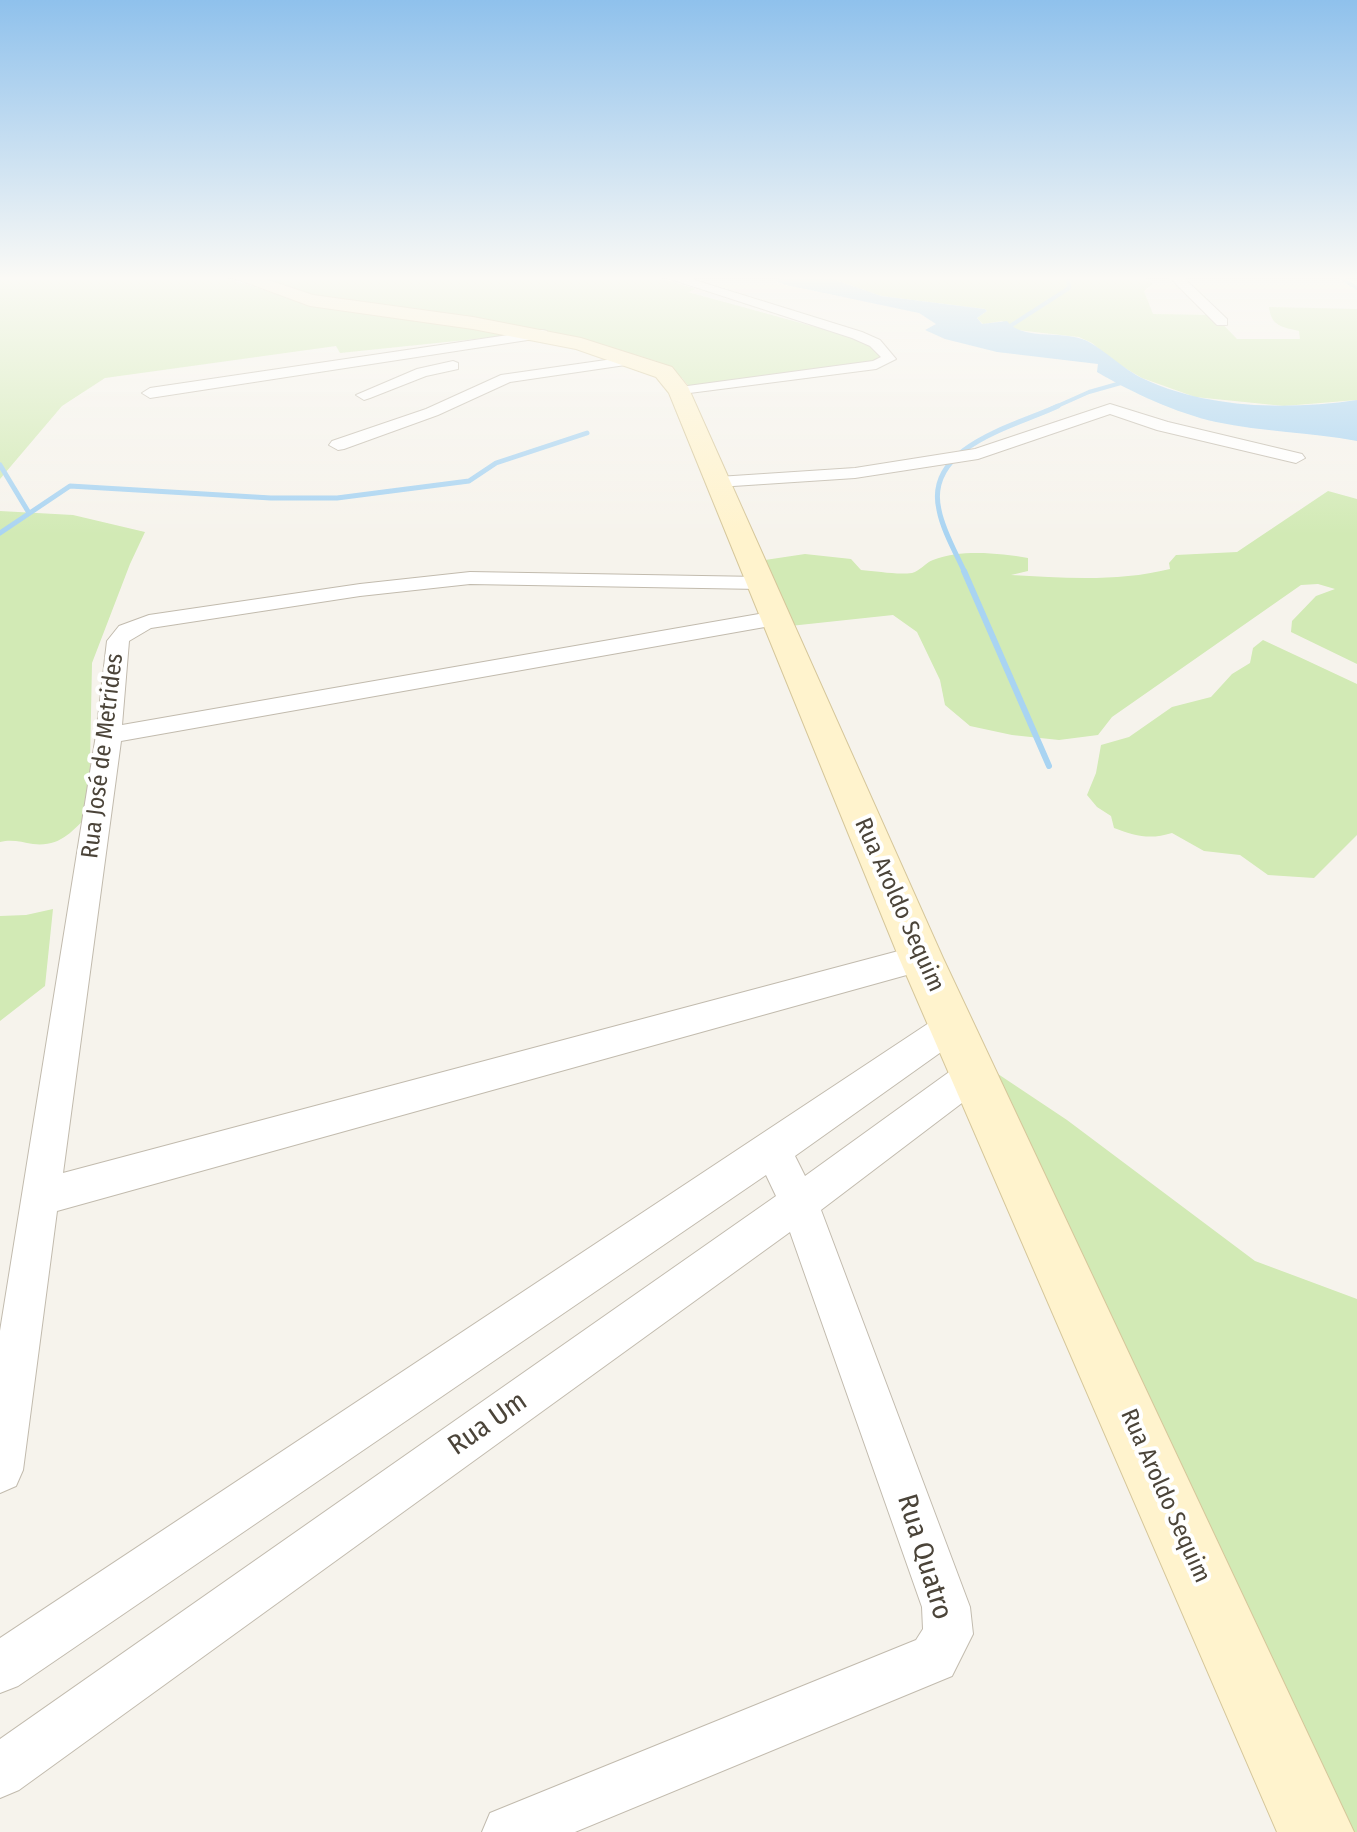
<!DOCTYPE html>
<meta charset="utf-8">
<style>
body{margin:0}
canvas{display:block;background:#f6f3ec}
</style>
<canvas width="1357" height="1832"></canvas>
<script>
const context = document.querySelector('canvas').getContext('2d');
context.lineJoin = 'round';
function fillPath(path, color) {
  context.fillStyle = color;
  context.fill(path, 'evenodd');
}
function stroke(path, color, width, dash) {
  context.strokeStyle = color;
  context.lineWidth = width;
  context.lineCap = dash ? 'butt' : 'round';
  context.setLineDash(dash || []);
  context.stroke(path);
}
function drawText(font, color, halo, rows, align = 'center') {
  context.font = font + ' "Fira Sans Condensed",sans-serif';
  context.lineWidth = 8;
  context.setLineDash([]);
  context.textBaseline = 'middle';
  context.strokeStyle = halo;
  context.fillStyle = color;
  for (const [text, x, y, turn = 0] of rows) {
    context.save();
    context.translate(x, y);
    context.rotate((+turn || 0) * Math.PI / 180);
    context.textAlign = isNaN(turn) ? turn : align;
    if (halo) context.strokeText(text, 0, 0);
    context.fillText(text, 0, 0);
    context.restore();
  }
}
const green = new Path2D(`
 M 0,278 L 226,278 L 303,302 L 514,335 L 340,353 L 336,346 L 105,378 L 62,406 L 0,479 Z
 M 249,278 L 661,278 L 696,289 L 688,292 L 859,339 L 881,352 L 886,360 L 691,389 L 682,378 L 656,361 L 596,343 L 336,302 Z
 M 830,278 L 1144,278 L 1153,284 L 1144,291 L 1153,314 L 1214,315 L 1237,339 L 1300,339 L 1299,331 C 1282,327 1271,326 1269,307 L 1357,309 L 1357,400 L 1284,406 L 1195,397 L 1142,378 L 1113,361 L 1092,343 L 1079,337 L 1017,330 L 1002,321 L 983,324 L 977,318 L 987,311 L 985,309 L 881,296 Z
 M 1328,491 L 1357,499 L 1357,664 L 1291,632 L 1292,621 L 1316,596 L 1335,589 L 1318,584 L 1301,585 L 1112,717 L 1098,735 L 1059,740 L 1012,735 L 970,726 L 945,705 L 940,680 L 917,632 L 893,615 L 790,626 L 765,560 L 805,554 L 851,559 L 861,570 C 877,571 896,575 912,573 C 920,571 925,563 933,560 C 961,549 999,553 1028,558 L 1028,571 L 1011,575 C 1064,578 1118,582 1170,569 L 1169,563 L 1176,555 L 1237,552 Z
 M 0,511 L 73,515 L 145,532 L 130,564 L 92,663 L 89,814 C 72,832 60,847 33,844 C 21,842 12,839 0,842 Z
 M 1263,640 L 1357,684 L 1357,835 L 1314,878 L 1268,875 L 1240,855 L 1204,851 L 1172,833 C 1150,840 1135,836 1114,828 L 1111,816 L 1097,807 L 1087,795 L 1096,773 L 1101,745 L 1129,737 L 1172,707 L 1211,697 L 1232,674 L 1250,663 L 1253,648 Z
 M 53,909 L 45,986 L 0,1021 L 0,916 L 26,915 Z
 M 995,1072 L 1067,1120 L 1255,1261 L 1357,1299 L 1357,1832 L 1346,1832 Z`);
const water = new Path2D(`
 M 779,278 L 830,278 L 881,296 L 985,309 L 987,311 L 977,318 L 982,324 L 1007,321 C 1021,340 1060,331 1082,339 C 1100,345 1122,369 1144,379 C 1208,409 1288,410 1357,400 L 1357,441 C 1310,432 1263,432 1216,422 C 1176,413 1133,393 1097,372 L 1098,364 L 997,352 L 945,339 L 925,330 L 936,324 L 919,313 L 786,285 L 777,282 Z`);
const streamFar2 = new Path2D(`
 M 1341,278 L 1357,288
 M 1004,330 L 1069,288 L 1068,278
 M 1053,408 L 1089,392 L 1128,381`);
const streamFar1 = new Path2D(`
 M 0,465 L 29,513
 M 0,533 L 70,486 L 271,498 L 337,498 L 469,481 L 496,463 L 587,433
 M 965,573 C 956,553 943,531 939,510 C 924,446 1016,426 1058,406`);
const stream = new Path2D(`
 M 964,571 L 1049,766`);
const street = new Path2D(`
 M 667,278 L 688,278 L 862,332 L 880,340 L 896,359 L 876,369 L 674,395 L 672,392 L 680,387 L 873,361 L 881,357 L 870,346 L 852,338 Z
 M 1170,278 L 1184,278 L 1227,319 L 1227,325 L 1217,325 Z
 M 542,330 L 547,331 L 547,337 L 150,398 L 142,393 L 150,388 Z
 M 634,356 L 639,357 L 639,363 L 510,382 L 438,415 L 344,449 L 338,450 L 329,445 L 332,441 L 426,409 L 501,375 Z
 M 453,361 L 458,363 L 458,369 L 426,376 L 370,398 L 364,400 L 356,395 L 417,369 Z
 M 1110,404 L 1168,422 L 1302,454 L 1305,458 L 1296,463 L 1157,430 L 1110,414 L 978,459 L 855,478 L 718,487 L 709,482 L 718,477 L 855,468 L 975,449 Z
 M 470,572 L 760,577 L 770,583 L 760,589 L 470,584 L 360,596 L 151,628 L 129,641 L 122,725 L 776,611 L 787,618 L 776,625 L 121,741 L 63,1173 L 921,945 L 932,949 L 937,958 L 932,967 L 921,971 L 57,1211 L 23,1470 L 16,1486 L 0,1493 L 0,1331 L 96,735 L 107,641 L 119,626 L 149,615 L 360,584 Z
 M 953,1011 L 965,1015 L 969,1025 L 965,1035 L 795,1156 L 805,1176 L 963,1062 L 975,1058 L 987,1062 L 992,1073 L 987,1084 L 821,1210 L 970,1607 L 973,1634 L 952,1676 L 575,1832 L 482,1832 L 490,1813 L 916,1640 L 923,1629 L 922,1607 L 790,1232 L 19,1790 L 0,1798 L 0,1739 L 776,1196 L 766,1175 L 18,1686 L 0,1693 L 0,1638 L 941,1015 Z`);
const secondary = new Path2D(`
 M 234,278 L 262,278 L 313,295 L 473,317 L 581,338 L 672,367 L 688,387 L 943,958 L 1354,1832 L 1277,1832 L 899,958 L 669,393 L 656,377 L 576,349 L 473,329 L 310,306 Z`);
const streetNames = [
 ["Rua José de Metrides",103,756,-83],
 ["Rua Aroldo Sequim",899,905,66],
 ["Rua Aroldo Sequim",1165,1496,66]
];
const nearStreetnames = [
 ["Rua Um",488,1424,-35],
 ["Rua Quatro",924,1557,73]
];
fillPath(green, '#d2eab5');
fillPath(water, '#a9d4f2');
stroke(streamFar2, '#a9d4f2', 4);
stroke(streamFar1, '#a9d4f2', 5);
stroke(stream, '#a9d4f2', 6);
stroke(street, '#c2bbae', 2);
stroke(secondary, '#d6c79b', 2);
fillPath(street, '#fff');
fillPath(secondary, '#fff3cd');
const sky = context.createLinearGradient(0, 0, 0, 535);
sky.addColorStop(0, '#8fc1ec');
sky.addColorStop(0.52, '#fbfaf6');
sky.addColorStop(1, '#fbfaf600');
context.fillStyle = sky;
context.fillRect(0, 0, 1357, 535);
drawText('24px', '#4b4439', '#fff', streetNames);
drawText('28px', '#4b4439', '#fff', nearStreetnames);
</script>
